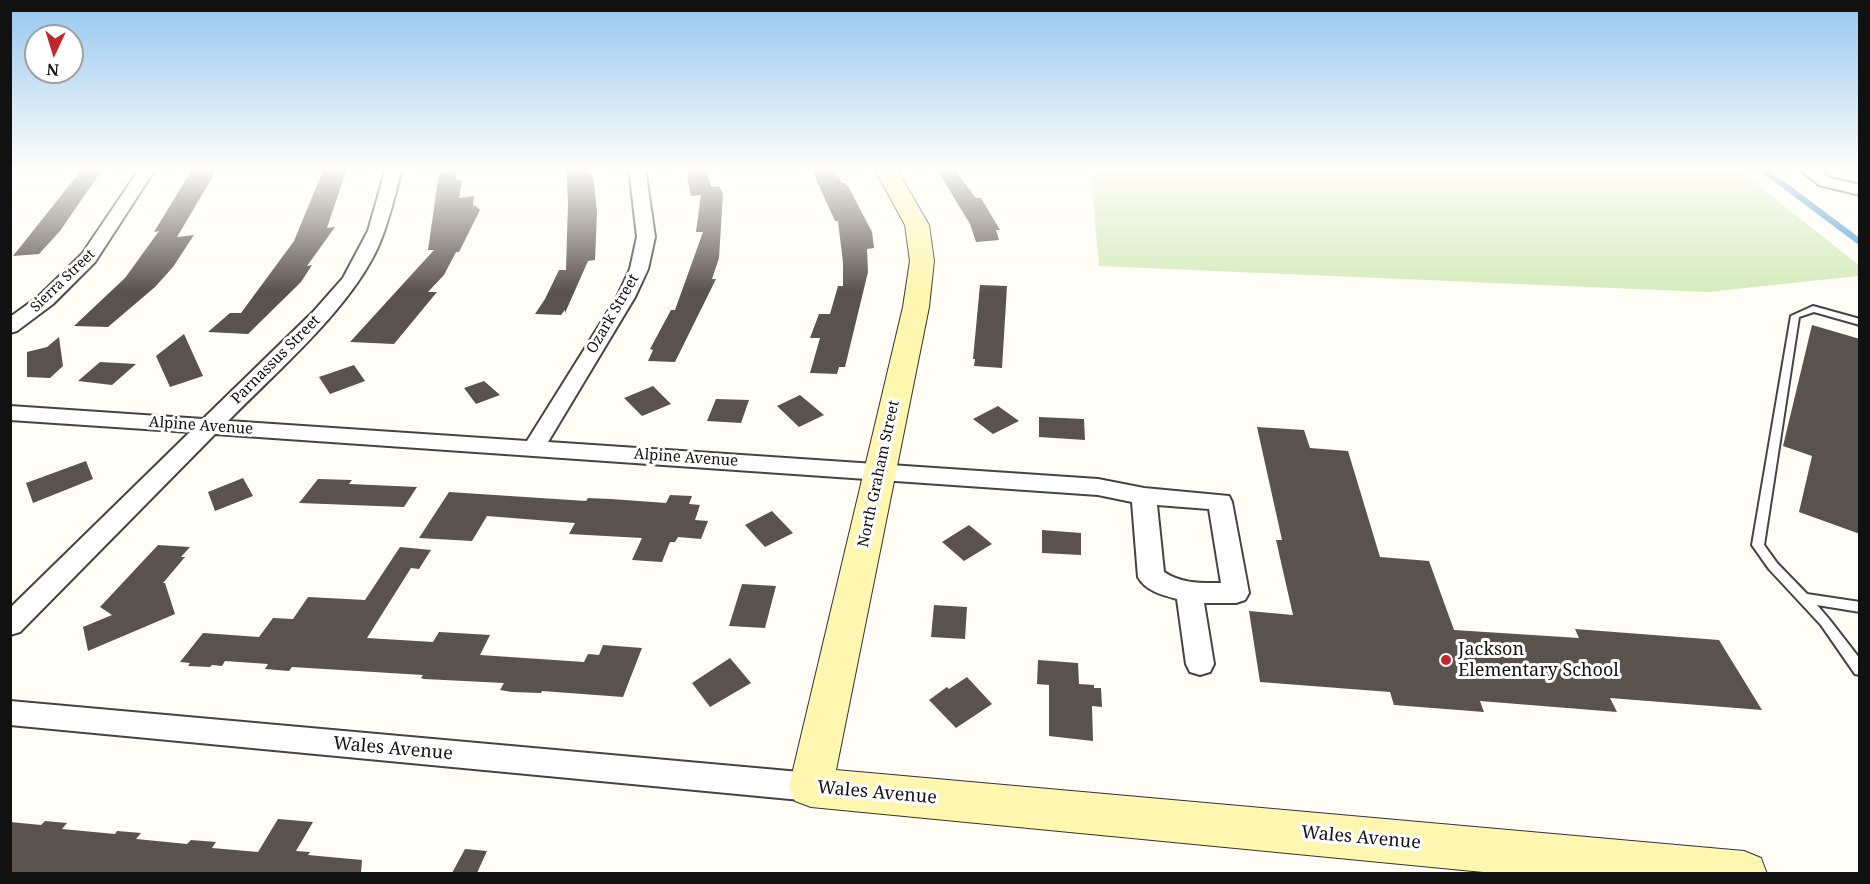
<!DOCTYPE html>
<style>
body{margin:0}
#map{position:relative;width:1870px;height:884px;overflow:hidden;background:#fffdf5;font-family:"Noto Serif",serif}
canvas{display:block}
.frame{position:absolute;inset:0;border:12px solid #111;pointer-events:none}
.north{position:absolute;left:24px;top:24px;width:60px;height:60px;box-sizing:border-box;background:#fff;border:2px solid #a0a0a0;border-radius:50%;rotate:184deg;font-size:16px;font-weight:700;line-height:24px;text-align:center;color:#111}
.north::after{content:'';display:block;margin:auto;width:21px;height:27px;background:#c4262e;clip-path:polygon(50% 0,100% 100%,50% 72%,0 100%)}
</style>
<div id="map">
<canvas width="1870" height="884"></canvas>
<div class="frame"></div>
<div class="north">N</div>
</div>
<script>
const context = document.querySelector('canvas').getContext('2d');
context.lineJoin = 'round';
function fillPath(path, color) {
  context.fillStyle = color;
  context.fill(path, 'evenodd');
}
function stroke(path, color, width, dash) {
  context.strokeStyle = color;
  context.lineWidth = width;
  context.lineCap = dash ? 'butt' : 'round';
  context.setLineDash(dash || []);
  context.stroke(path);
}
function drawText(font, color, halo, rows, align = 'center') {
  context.font = font + ' "Noto Serif",serif';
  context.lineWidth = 6;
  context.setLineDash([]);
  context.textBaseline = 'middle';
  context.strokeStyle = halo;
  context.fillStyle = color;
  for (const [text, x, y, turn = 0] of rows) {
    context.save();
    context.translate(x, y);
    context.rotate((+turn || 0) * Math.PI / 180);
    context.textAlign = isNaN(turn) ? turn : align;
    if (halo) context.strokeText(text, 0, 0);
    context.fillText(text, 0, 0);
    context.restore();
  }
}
const green = new Path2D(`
 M 1090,168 L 1736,168 L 1859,265 L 1859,276 L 1707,292 L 1099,266 Z`);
const stream = new Path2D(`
 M 1761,168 L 1860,242`);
const building = new Path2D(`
 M 83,168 L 102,170 L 60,231 L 39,254 L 13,256 Z
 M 193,168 L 218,168 L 177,237 L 194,235 L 173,267 L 155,287 L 108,327 L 74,326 L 125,278 L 159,231 L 154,232 Z
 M 324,168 L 347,168 L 327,228 L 335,227 L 307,266 L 312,265 L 301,282 L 248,334 L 208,332 L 230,313 L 241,313 L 294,241 Z
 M 566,168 L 589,168 L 589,175 L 593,174 L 597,212 L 595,260 L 588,261 L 565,313 L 565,310 L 561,315 L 535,314 L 545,299 L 559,270 L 566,270 L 568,202 Z
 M 811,168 L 834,168 L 842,183 L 845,183 L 848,186 L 872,232 L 874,248 L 867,249 L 868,272 L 845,367 L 839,367 L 837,374 L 810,373 L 820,338 L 810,338 L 819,314 L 830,314 L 838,286 L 843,286 L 843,263 L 838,221 L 835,221 Z
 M 936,168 L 953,168 L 976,198 L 981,198 L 1000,230 L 996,230 L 999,240 L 976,242 L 970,224 Z
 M 457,170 L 456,180 L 462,180 L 459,198 L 474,196 L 473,207 L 475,205 L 480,210 L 459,252 L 456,252 L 444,275 L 428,292 L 437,292 L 394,344 L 350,342 L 434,250 L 428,250 L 439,173 Z
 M 706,170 L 711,187 L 719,186 L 723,193 L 719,258 L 712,279 L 716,279 L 675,362 L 648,361 L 653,350 L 650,349 L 671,310 L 675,310 L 703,232 L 696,232 L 701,195 L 691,196 L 686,172 Z
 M 980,285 L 1007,286 L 1002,368 L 974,366 L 975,359 L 973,359 Z
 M 1812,325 L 1860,339 L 1860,534 L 1799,512 L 1812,456 L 1783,446 Z
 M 184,334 L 203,376 L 170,387 L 156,356 Z
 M 59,337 L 63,366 L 50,378 L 27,377 L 27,352 L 47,347 Z
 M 100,362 L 136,364 L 112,385 L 78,381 Z
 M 354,365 L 365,381 L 330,394 L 319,377 Z
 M 484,381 L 500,395 L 476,404 L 464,388 Z
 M 653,386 L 671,404 L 642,416 L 624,398 Z
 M 800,395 L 824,415 L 799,427 L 777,406 Z
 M 716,399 L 749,400 L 741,423 L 707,421 Z
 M 998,406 L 1019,421 L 993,434 L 973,419 Z
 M 1039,417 L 1084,419 L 1085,440 L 1039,437 Z
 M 1257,427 L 1304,430 L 1310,448 L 1348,451 L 1380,557 L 1429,561 L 1454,630 L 1579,638 L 1575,629 L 1719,640 L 1762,710 L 1610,698 L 1617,712 L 1480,701 L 1484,712 L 1394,705 L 1390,692 L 1260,682 L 1249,611 L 1293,615 L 1276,540 L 1282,540 Z
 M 86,461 L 93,479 L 33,503 L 26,483 Z
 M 243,478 L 253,496 L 215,511 L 208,492 Z
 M 318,479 L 352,480 L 349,484 L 417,487 L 404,507 L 299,503 Z
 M 449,492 L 586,501 L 588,498 L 611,499 L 666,503 L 670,495 L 692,496 L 689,504 L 700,505 L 695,520 L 708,521 L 701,539 L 678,537 L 675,542 L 670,542 L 662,562 L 632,560 L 642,538 L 569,534 L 575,523 L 487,516 L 472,541 L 419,538 Z
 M 772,511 L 793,533 L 765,547 L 745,525 Z
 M 969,525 L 992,544 L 964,561 L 942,542 Z
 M 1042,530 L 1081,533 L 1081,555 L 1042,553 Z
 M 158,545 L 190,547 L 181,557 L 185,557 L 163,583 L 165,583 L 175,614 L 88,651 L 83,627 L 112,615 L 100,607 Z
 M 400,547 L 431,550 L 419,569 L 411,568 L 367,638 L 433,642 L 439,632 L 490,635 L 480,655 L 584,662 L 588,654 L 599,655 L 603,645 L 642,648 L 623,697 L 542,691 L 541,693 L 512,692 L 500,690 L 504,683 L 424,679 L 421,678 L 423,675 L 292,667 L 289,671 L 265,669 L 268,664 L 225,661 L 222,666 L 212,665 L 210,667 L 188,666 L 190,663 L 180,662 L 203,633 L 259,637 L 273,618 L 293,619 L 308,597 L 365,600 Z
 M 742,584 L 776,586 L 765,628 L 729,626 Z
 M 934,605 L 967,607 L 965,639 L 931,637 Z
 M 730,658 L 751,683 L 710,707 L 692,683 Z
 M 1038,660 L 1078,663 L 1079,684 L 1094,685 L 1094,688 L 1101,688 L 1102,707 L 1092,706 L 1093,741 L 1049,736 L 1049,685 L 1037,684 Z
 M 967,677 L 992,704 L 956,728 L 929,700 L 947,687 L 949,689 Z
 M 278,819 L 313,822 L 296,851 L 310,852 L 308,855 L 362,860 L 361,873 L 10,873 L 10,822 L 41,825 L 45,821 L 67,823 L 62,829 L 115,834 L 117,831 L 141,833 L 136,839 L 187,844 L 191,840 L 216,842 L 212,848 L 258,852 Z
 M 465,849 L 487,851 L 477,873 L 452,873 Z`);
const lane = new Path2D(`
 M 1813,306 L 1860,319 L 1860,325 L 1814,312 L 1799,317 L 1764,545 L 1777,563 L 1807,594 L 1860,602 L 1860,612 L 1817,605 L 1829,619 L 1860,659 L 1860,675 L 1855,674 L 1821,625 L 1769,569 L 1752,545 L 1791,316 Z`);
const street = new Path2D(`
 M 140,168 L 156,168 L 95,262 L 53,304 L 17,331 L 10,333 L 10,317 L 39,296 L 82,254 Z
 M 386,168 L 402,168 C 395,195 389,222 378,247 C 350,309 276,372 228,421 L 527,441 L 617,297 L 630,269 L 637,237 L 629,168 L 645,168 L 655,237 L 648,269 L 635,297 L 548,442 L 1098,479 L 1144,488 L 1229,496 L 1232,502 L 1249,593 L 1245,600 L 1236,603 L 1204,603 L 1214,664 L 1210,672 L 1200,675 L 1190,672 L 1186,664 L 1177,599 C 1162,595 1146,591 1138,577 L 1132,502 L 1098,495 L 215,434 L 20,632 L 10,635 L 10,608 L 190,432 L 10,420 L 10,406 L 203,419 L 313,312 L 343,278 L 368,231 ZM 1157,505 L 1209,509 L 1221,583 C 1200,583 1182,584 1164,572 Z
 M 1798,168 L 1816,168 L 1830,178 L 1860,185 L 1860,195 L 1819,185 Z
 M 10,701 L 811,773 L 822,777 L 827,787 L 822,797 L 811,801 L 10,725 Z`);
const secondary = new Path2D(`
 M 874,168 L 896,168 L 929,225 L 934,261 L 929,307 L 836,770 L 1744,851 L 1761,858 L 1767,874 L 1504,874 L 811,807 L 795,801 L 789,787 L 903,307 L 910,261 L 905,225 Z`);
const markers = [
 [1446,660,6,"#c4262e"]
];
const farStreetnames = [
 ["Sierra Street",63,281,-44]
];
const streetNames = [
 ["Ozark Street",613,314,-60],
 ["Parnassus Street",276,360,-45],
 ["Alpine Avenue",201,426,4],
 ["Alpine Avenue",686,458,4],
 ["North Graham Street",879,474,-78]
];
const nearPoinames = [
 ["Jackson",1458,650],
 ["Elementary School",1458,671]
];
const nearStreetnames = [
 ["Wales Avenue",393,749,5],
 ["Wales Avenue",877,793,5],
 ["Wales Avenue",1361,838,5]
];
fillPath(green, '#d5ebbd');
stroke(stream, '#3f96cf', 6);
fillPath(building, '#5a524d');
stroke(lane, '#444', 4);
stroke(street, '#444', 4);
stroke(secondary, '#333', 2);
fillPath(lane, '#fff');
fillPath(street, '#fff');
fillPath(secondary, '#fff6b0');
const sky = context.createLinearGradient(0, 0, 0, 292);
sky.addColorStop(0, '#95c6ee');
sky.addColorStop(0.58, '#fffefa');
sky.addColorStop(1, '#fffefa00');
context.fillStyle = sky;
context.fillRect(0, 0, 1870, 292);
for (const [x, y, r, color] of markers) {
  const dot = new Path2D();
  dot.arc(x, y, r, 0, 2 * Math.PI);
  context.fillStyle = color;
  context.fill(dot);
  stroke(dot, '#fff', 2);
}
drawText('14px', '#111', '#fff', farStreetnames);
drawText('15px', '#111', '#fff', streetNames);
drawText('18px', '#111', '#fff', nearPoinames, 'left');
drawText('18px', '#111', '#fff', nearStreetnames);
</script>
